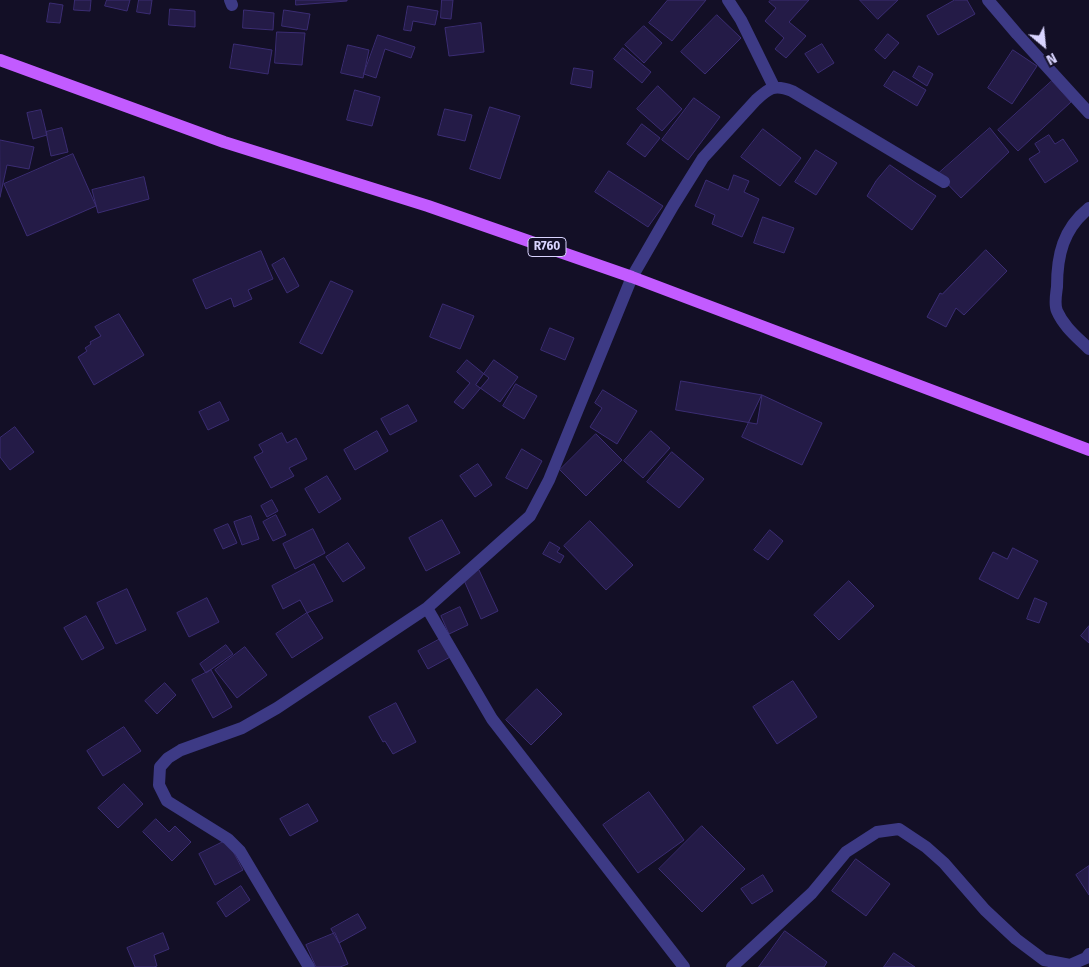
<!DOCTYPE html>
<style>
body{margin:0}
#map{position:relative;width:1089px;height:967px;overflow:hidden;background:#130f26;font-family:"Fira Sans",sans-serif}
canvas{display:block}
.north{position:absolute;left:1019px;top:20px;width:50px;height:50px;-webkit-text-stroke:4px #130f26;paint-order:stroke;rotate:152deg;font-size:14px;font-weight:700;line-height:20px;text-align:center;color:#d9d4ff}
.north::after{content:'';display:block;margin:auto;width:18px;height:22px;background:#d9d4ff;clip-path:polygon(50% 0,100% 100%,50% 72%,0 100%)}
</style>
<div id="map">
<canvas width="1089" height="967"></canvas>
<div class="north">N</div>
</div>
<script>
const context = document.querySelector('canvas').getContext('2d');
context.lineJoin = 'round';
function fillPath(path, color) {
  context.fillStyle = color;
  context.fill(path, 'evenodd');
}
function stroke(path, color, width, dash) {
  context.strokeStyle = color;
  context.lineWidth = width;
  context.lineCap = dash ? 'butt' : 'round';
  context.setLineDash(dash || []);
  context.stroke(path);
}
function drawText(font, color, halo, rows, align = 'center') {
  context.font = font + ' "Fira Sans",sans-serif';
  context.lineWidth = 4;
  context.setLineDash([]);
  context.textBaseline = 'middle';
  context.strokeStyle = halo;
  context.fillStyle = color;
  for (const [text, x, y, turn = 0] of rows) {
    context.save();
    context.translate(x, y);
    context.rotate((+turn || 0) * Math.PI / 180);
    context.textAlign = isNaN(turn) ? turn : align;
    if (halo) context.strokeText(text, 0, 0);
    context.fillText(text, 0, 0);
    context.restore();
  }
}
const building = new Path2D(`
 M 75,0 L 91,0 L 90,11 L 74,10 Z
 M 107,0 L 130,0 L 127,11 L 105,6 Z
 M 139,0 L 152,0 L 150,14 L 137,12 Z
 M 296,0 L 347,0 L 347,1 L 296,5 Z
 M 442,0 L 453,0 L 451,19 L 441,18 Z
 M 668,0 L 706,0 L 672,41 L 649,23 Z
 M 771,0 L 809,0 L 789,22 L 806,36 L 786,58 L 775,49 L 784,38 L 765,21 L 776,8 L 769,2 Z
 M 860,0 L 898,0 L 878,19 Z
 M 955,0 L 967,0 L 975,14 L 938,35 L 927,16 Z
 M 50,3 L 63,5 L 60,23 L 47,22 Z
 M 408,6 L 438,11 L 435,25 L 413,21 L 411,31 L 404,30 Z
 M 170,9 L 195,11 L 195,27 L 169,25 Z
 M 244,10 L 274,13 L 273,30 L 243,28 Z
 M 284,10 L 310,14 L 307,30 L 282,26 Z
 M 717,15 L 741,38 L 705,74 L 681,52 Z
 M 481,23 L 484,52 L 449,56 L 445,28 Z
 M 644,26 L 662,43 L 644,63 L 625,45 Z
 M 277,32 L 305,33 L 302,65 L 275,63 Z
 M 888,34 L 899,43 L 885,59 L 875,50 Z
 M 378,35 L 415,47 L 411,58 L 385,49 L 376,78 L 364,74 Z
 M 234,44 L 272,50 L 268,74 L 230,68 Z
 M 822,44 L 834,63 L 818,73 L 805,54 Z
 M 348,45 L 369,50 L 363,78 L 341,73 Z
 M 623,48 L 651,72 L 642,83 L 614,59 Z
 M 1013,50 L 1037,66 L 1012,104 L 988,88 Z
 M 919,66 L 933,74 L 927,86 L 913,77 Z
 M 574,68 L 593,71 L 591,88 L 571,84 Z
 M 894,71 L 926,90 L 917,106 L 884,86 Z
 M 1052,81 L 1071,102 L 1018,151 L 998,130 Z
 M 658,86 L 682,109 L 662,131 L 637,109 Z
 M 355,90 L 380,97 L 372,126 L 347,120 Z
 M 694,98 L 720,117 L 688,160 L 662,140 Z
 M 490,107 L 520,116 L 500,179 L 470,169 Z
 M 445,109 L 472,115 L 465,141 L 438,135 Z
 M 41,110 L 47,135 L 33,139 L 27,113 Z
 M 642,124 L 660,138 L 645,157 L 627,144 Z
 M 62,128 L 68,152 L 51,156 L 46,132 Z
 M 990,128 L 1009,152 L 961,198 L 938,174 Z
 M 763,129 L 801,158 L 780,186 L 741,157 Z
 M 1049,135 L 1055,144 L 1063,139 L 1078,161 L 1045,183 L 1029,159 L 1040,152 L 1035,144 Z
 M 0,140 L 34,147 L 29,169 L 7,165 L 0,197 Z
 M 816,150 L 837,163 L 816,195 L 795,182 Z
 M 73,154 L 96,206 L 27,236 L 4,184 Z
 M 890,165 L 916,183 L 936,196 L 912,230 L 867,196 L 876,181 Z
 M 609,171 L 663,206 L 648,227 L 595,192 Z
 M 734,175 L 749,181 L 744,192 L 759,199 L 742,237 L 712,224 L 715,215 L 695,206 L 706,180 L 728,190 Z
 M 144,177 L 149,199 L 98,213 L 92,190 Z
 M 763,217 L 794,228 L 784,253 L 754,243 Z
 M 986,250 L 1007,271 L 964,315 L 956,308 L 946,327 L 927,317 L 940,293 L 942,294 Z
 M 261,251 L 273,279 L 248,290 L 252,299 L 234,307 L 231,298 L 206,309 L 193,280 Z
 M 284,258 L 299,286 L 287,293 L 272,265 Z
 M 331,281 L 353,291 L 322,354 L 300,343 Z
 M 443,304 L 474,316 L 460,349 L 430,337 Z
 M 119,314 L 144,355 L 94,385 L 78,357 L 87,351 L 85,348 L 91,344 L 90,342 L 101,336 L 95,327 Z
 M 550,328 L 574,338 L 565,360 L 541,350 Z
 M 467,360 L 489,378 L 463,409 L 454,402 L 470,383 L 457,372 Z
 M 494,360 L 518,377 L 500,402 L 476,385 Z
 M 681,381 L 762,395 L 757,424 L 676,410 Z
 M 516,384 L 537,396 L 524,419 L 503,406 Z
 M 603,390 L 637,411 L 617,444 L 590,427 L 602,408 L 595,403 Z
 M 762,395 L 822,423 L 802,465 L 742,437 Z
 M 220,402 L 229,420 L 208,430 L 199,412 Z
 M 408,405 L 417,421 L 390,435 L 381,419 Z
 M 15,427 L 34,452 L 10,470 L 0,457 L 0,438 Z
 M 377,431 L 388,451 L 355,470 L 344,450 Z
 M 651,431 L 670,448 L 643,478 L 624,461 Z
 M 282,433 L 287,443 L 296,438 L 307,459 L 289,468 L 294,476 L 271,488 L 254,457 L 263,452 L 259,445 Z
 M 596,434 L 622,460 L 586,496 L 560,470 Z
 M 522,449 L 542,461 L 527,489 L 506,478 Z
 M 672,452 L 704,479 L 679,508 L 647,482 Z
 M 478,464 L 492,485 L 475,497 L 460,476 Z
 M 327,476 L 341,499 L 319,513 L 305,489 Z
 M 272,500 L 278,511 L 267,517 L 261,506 Z
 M 276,515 L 286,535 L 273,541 L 263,522 Z
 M 251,516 L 259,539 L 242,545 L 234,522 Z
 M 442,520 L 460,553 L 426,571 L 409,538 Z
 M 590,521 L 633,565 L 606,590 L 564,546 Z
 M 228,524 L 237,543 L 223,549 L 214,530 Z
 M 313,529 L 325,553 L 295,569 L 283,544 Z
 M 770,530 L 783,541 L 768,560 L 754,550 Z
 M 550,542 L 560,548 L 557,552 L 564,556 L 560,563 L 543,554 Z
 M 348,543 L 365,568 L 343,582 L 326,557 Z
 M 1013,548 L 1038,561 L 1018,599 L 979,579 L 993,552 L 1007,559 Z
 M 314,564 L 333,601 L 307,613 L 300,600 L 283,609 L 272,586 Z
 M 479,570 L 498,611 L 481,619 L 463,578 Z
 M 849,581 L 874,606 L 839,640 L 814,615 Z
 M 127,589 L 146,630 L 116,644 L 97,603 Z
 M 207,598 L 219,622 L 189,637 L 177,613 Z
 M 1035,598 L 1047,603 L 1039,623 L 1027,619 Z
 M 460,607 L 468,625 L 449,634 L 441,616 Z
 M 307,613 L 323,638 L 292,658 L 276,634 Z
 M 86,616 L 104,648 L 82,660 L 64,628 Z
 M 1089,626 L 1089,643 L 1081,636 Z
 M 442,638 L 452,656 L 428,669 L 418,651 Z
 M 226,645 L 233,654 L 206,673 L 200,664 Z
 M 245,647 L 267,675 L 237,698 L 215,670 Z
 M 211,670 L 232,707 L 213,718 L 192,680 Z
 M 793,681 L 817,717 L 777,744 L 753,707 Z
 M 165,683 L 176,695 L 157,714 L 145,701 Z
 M 537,689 L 562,714 L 531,745 L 506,720 Z
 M 396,703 L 416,742 L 393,754 L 385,741 L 383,742 L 369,717 Z
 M 124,727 L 141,751 L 103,776 L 87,751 Z
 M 124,784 L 143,804 L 118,828 L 98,808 Z
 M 649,792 L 684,840 L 638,873 L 603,825 Z
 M 308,804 L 318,821 L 290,836 L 280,819 Z
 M 156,819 L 169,832 L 175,826 L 191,842 L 172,861 L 143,832 Z
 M 702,826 L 745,869 L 702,912 L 659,869 Z
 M 227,840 L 243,870 L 215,885 L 199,854 Z
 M 856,859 L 890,884 L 866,916 L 832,891 Z
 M 1089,866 L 1089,895 L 1076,875 Z
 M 763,875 L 773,891 L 752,904 L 741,889 Z
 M 241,886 L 250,900 L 226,917 L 217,903 Z
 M 358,914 L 366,928 L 339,943 L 331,929 Z
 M 785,931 L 827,962 L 824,967 L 759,967 Z
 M 163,933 L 169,949 L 154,955 L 157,966 L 154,967 L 135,967 L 127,948 Z
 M 335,933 L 348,964 L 340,967 L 316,967 L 306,945 Z
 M 894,953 L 915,967 L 884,967 Z`);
const minor = new Path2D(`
 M 230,0 L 232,5
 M 728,0 L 741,20 L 774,87
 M 988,0 L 1017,34 L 1089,113
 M 1089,208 C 1063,229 1057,255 1057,287 C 1056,295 1054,304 1057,311 C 1064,327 1077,337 1089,349
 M 427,608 L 492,719 L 684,967
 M 309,967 L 240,851 L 228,839 L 167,801 L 159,785 L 160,767 L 168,758 L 181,750 L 242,728 L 277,708 L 427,608 L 530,516 L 549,480 L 632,277 L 673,206 L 703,158 L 756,100 C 769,88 774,84 792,91 L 944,182
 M 732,967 L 812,893 L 846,852 L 877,832 L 899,829 L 926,847 L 944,863 L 985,910 L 1016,939 L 1044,960 L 1070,965 L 1086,958 L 1089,954`);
const major = new Path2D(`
 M 0,60 L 224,142 L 428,206 L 632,277 L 1089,450`);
const shields = [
 [547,247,38]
];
const shieldNames = [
 ["R760",547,247]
];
fillPath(building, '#241b47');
stroke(building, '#3b2d73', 1);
stroke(minor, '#3d3a85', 12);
stroke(major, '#c25bff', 12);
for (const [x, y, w] of shields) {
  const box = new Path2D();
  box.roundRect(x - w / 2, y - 9.5, w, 19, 4);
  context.fillStyle = '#130f26';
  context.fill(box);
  stroke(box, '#d9d4ff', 1);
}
drawText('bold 12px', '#d9d4ff', null, shieldNames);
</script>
